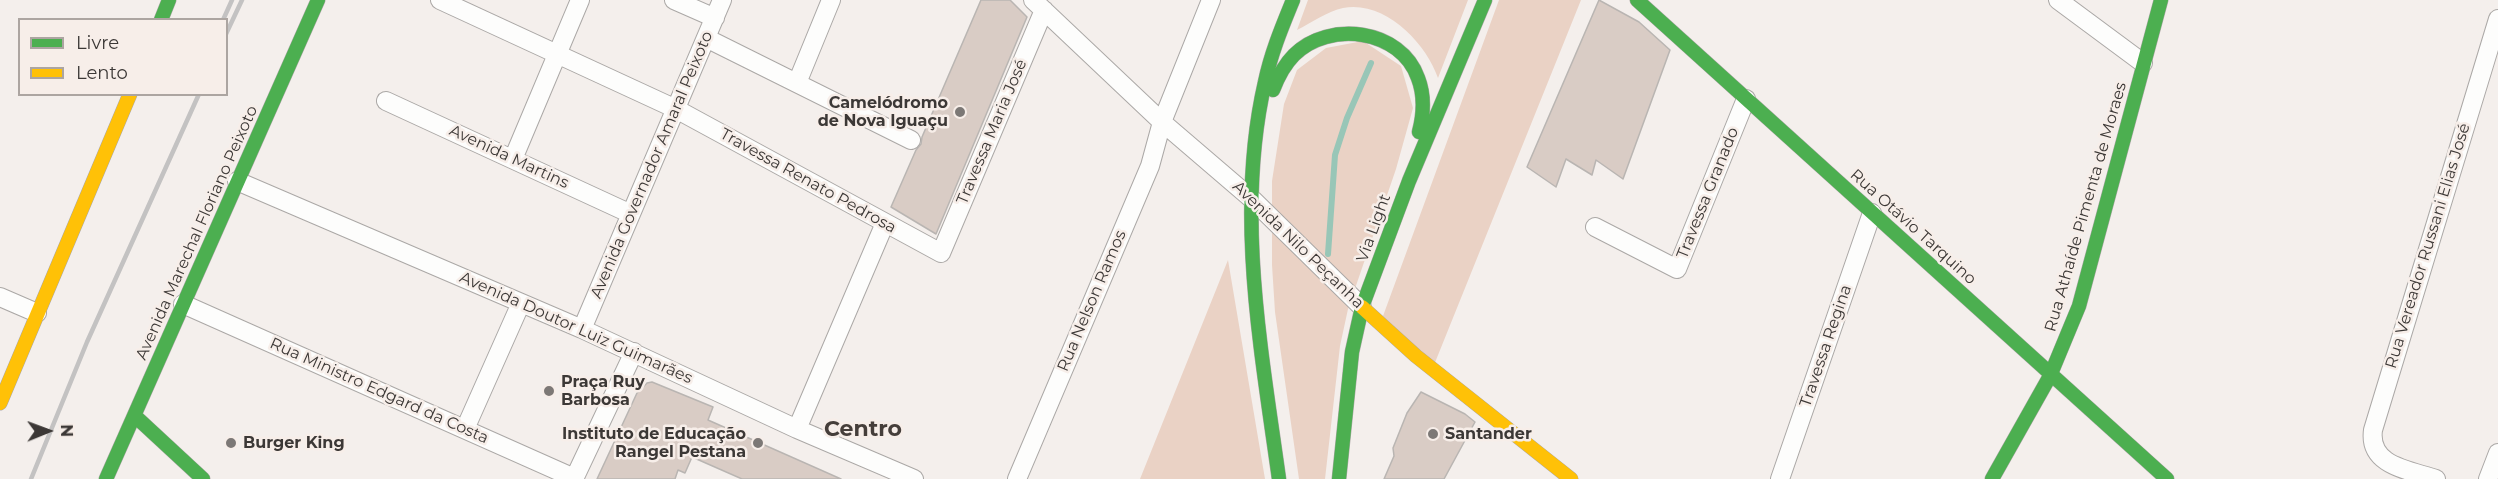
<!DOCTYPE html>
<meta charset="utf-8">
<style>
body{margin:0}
#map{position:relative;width:2498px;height:479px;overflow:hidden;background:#f4efec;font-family:Montserrat,sans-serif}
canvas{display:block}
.legend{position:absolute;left:18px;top:18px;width:210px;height:78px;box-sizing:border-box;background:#f7eee9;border:2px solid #aca5a1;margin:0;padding:8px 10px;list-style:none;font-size:18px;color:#3c3836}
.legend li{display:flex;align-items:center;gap:12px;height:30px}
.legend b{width:30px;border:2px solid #aca5a1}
.north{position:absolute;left:18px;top:401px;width:60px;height:60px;-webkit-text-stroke:4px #f7eee9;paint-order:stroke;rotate:89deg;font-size:16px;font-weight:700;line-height:24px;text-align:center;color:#3c3836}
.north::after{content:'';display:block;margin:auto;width:21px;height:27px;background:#3c3836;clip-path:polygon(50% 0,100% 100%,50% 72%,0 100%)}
</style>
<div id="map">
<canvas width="2498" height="479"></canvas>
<ul class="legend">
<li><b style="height:8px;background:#4caf50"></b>Livre</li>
<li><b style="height:8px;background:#ffc107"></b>Lento</li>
</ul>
<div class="north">N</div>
</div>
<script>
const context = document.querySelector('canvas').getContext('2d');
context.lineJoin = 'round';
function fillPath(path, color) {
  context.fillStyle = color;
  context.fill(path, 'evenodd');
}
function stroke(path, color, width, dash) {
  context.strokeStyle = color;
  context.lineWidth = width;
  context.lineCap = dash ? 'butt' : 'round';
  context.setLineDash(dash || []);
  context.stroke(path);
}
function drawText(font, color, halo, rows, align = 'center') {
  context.font = font + ' Montserrat,sans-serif';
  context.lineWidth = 5;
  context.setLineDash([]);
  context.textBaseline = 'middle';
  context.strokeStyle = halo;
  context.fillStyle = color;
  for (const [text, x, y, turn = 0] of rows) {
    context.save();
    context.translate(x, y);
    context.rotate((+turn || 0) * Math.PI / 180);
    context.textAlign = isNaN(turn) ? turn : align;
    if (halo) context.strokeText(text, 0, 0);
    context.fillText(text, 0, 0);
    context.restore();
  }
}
const green = new Path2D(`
 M 1308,0 L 1468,0 L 1438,78 C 1426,43 1385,0 1343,8 C 1328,11 1311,23 1297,30 Z
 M 1499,0 L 1581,0 L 1434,365 L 1383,316 Z
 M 1363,41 L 1401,66 L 1413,108 L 1396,169 L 1348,309 L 1340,346 L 1325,479 L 1299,479 L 1275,312 L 1272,265 L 1272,181 L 1284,104 L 1297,70 L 1326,48 Z
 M 1228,260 L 1265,479 L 1140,479 Z`);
const stream = new Path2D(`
 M 1328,254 L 1335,155 L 1347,118 L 1371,63`);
const building = new Path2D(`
 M 981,0 L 1010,0 L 1027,17 L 936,234 L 891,207 L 916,150 L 921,144 L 922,137 Z
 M 1599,0 L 1639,22 L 1670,50 L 1623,179 L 1596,160 L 1592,175 L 1566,159 L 1556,187 L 1527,167 Z
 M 652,382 L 713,407 L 708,420 L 841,479 L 742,479 L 692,457 L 685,473 L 678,470 L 675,479 L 597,479 L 637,393 L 647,383 Z
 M 1421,392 L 1465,414 L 1475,422 L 1444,479 L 1384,479 L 1394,456 L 1393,448 L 1407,413 Z`);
const street = new Path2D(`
 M 440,0 L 676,109 L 941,253 L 1044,10
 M 674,0 L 715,18
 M 1033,0 L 1162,122 L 1253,200 L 1362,307
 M 2058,0 L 2143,63
 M 706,38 L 911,140
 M 797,83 L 831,0
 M 386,101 L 631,214
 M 513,159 L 580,0
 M 237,181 L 582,329 L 797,429 L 914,479
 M 1595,227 L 1677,269 L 1746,99
 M 0,297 L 37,313
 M 183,304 L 574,478
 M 582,329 L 722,0
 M 465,429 L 521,303
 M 797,429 L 885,223
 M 574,479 L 634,352
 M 1017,479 L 1150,166 L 1162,122 L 1211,0
 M 1780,479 L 1872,213
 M 2436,479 C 2409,470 2368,466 2373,430 L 2498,19
 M 2488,479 L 2498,453`);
const fast = new Path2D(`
 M 1637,0 L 2167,479
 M 161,20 L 169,0
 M 1273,90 C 1278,77 1284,65 1294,55 C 1329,20 1401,29 1418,78 C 1425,96 1424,113 1419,132
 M 135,416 L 203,479
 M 106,479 L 318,0
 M 1279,479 C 1261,349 1235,211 1265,82 C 1271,53 1282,27 1293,0
 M 1339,479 L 1352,352 L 1362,307 L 1409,181 L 1485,0
 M 1992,479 L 2050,376 L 2079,306 L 2161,0`);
const slow = new Path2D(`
 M 1362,307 L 1416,356 L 1571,479
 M 0,403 L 130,94`);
const rail = new Path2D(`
 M 223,20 L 232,0
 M 226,34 L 242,0
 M 31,479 L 87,342 L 199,94`);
const markers = [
 [960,112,6,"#7c7876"],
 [549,391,6,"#7c7876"],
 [1433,434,6,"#7c7876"],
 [231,443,6,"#7c7876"],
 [758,443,6,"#7c7876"]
];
const poiNames = [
 ["Camelódromo",948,103,"right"],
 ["de Nova Iguaçu",948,121,"right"],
 ["Praça Ruy",561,382],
 ["Barbosa",561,400],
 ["Instituto de Educação",746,434,"right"],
 ["Rangel Pestana",746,452,"right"],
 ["Santander",1445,434],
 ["Burger King",243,443]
];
const streetNames = [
 ["Travessa Maria José",992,132,-67],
 ["Avenida Martins",509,157,25],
 ["Avenida Governador Amaral Peixoto",652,165,-67],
 ["Travessa Renato Pedrosa",808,181,29],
 ["Travessa Granado",1708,193,-68],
 ["Rua Athaíde Pimenta de Moraes",2086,207,-74],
 ["Rua Otávio Tarquino",1913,227,42],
 ["Via Light",1374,228,-70],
 ["Avenida Marechal Floriano Peixoto",197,233,-66],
 ["Avenida Nilo Peçanha",1298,245,44],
 ["Rua Vereador Russani Elias José",2428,246,-73],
 ["Rua Nelson Ramos",1092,301,-67],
 ["Avenida Doutor Luiz Guimarães",576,328,24],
 ["Travessa Regina",1826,346,-71],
 ["Rua Ministro Edgard da Costa",379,391,24]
];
const districtNames = [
 ["Centro",863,430]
];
fillPath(green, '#ead2c5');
stroke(stream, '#98c6b7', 6);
fillPath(building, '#d9ccc5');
stroke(building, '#b9b5b2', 1.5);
stroke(street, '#aba8a6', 20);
stroke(fast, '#aba8a6', 15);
stroke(slow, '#aba8a6', 15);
stroke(street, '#fdfdfc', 18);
stroke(fast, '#4caf50', 14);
stroke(slow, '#ffc107', 14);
stroke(rail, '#c3c2c2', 4.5);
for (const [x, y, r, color] of markers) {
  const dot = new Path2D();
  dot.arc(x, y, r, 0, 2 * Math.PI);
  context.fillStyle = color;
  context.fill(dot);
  stroke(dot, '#f7eee9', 2);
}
drawText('bold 16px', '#3c3836', '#f7eee9', poiNames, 'left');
drawText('16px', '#3c3836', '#f7eee9', streetNames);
drawText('bold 22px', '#453e3a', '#f7eee9', districtNames);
</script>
